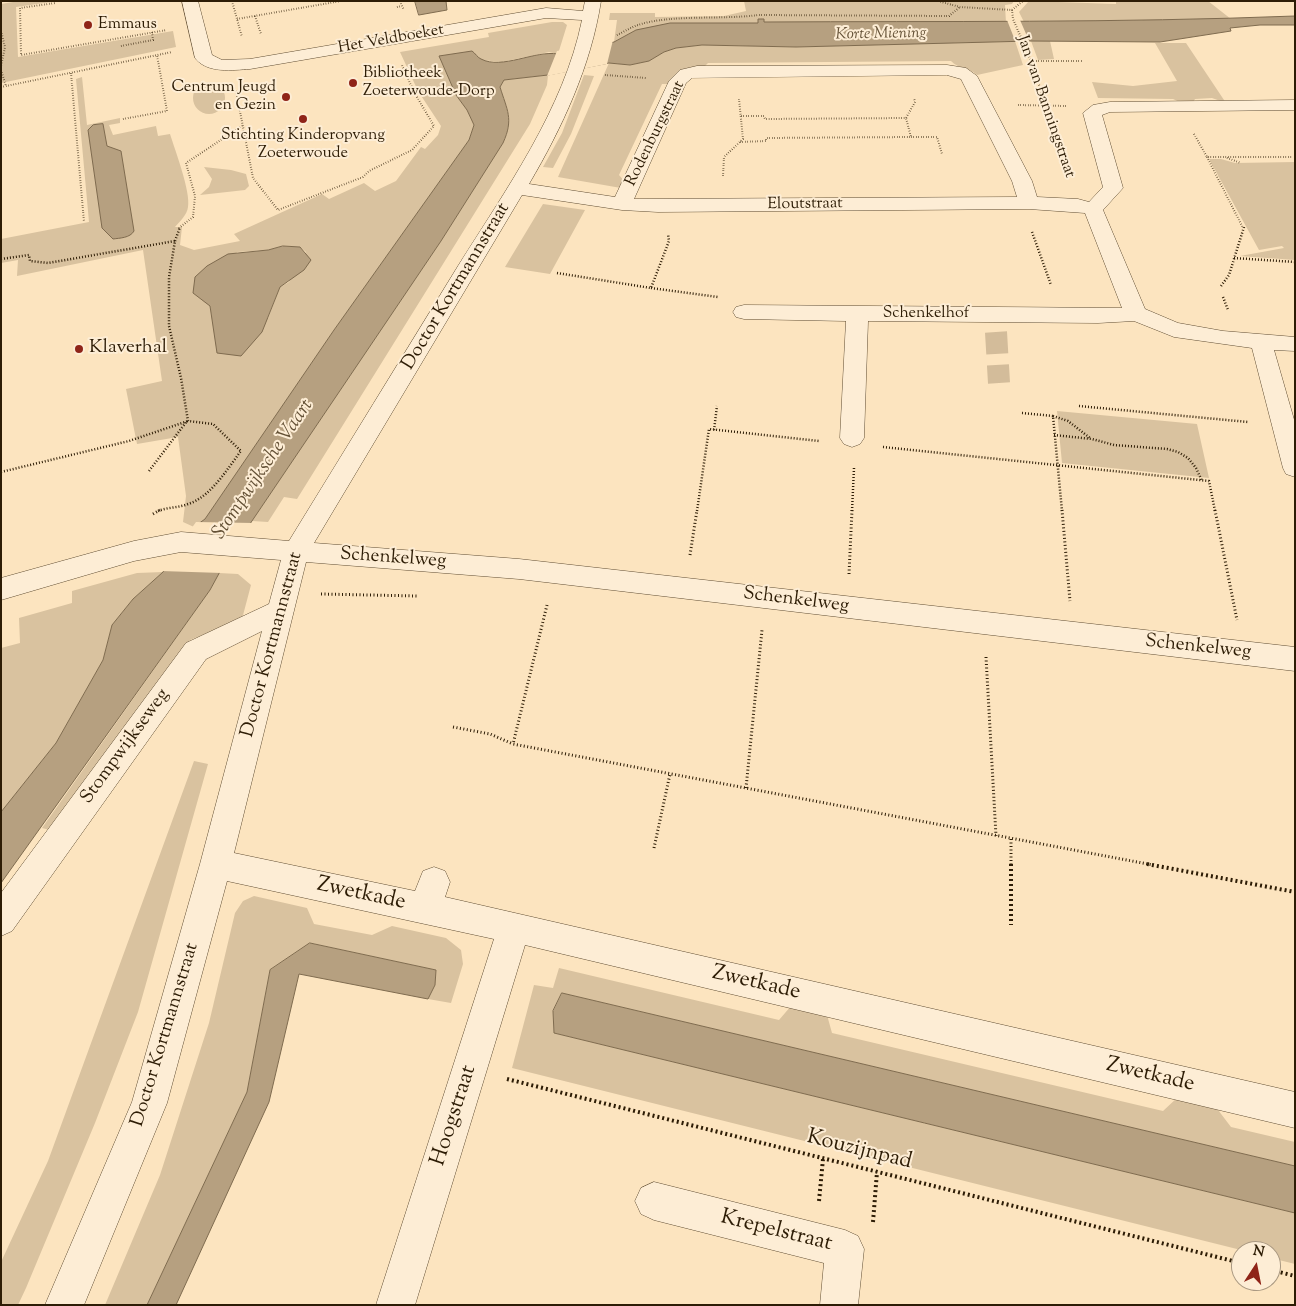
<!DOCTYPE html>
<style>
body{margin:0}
#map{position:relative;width:1296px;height:1306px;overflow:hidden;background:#fce4bf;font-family:"Sorts Mill Goudy",serif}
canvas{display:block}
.frame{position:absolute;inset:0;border:2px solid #2d1c05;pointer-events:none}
.north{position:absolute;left:1231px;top:1241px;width:50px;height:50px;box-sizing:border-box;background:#fdedd5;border:1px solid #aa9982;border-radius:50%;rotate:11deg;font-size:14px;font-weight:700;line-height:20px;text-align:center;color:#2d1c05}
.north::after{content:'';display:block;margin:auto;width:18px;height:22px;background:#8f2418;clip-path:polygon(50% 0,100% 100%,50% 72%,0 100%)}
</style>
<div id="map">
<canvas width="1296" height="1306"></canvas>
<div class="frame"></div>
<div class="north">N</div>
</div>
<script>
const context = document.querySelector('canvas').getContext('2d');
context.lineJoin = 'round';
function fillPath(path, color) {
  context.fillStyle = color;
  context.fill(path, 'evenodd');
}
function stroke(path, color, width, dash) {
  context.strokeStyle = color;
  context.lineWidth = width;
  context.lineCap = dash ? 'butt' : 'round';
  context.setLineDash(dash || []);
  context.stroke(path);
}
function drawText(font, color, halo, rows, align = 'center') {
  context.font = font + ' "Sorts Mill Goudy",serif';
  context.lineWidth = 4;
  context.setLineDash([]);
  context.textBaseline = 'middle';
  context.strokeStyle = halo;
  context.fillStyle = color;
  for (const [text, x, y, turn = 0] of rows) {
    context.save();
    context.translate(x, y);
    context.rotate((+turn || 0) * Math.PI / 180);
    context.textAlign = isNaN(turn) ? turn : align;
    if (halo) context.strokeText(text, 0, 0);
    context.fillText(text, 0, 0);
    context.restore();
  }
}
const green = new Path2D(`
 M 19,1 L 51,2 L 16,7 L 18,57 L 173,31 L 176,47 L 1,83 L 1,4 Z
 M 744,1 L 1014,1 L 1012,4 L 1005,5 L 1006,23 L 636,30 L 614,42 L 617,20 L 609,20 L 610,13 L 655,13 L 655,17 L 724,16 L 746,11 Z
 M 1029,1 L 1116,4 L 1116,1 L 1208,1 L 1231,19 L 1024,22 L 1019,12 Z
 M 552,22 L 563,22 L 567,25 L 558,54 L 549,52 L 502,62 L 439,56 L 456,95 L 467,110 L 474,125 L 469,140 L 334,330 L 205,519 L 194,527 L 183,522 L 186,496 L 178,437 L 137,444 L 126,389 L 162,381 L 143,250 L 17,276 L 18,260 L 1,263 L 1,239 L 89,222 L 76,79 L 82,77 L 87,125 L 120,118 L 120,123 L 109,125 L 113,135 L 156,126 L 158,136 L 170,134 C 175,150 191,192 188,207 C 187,215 180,221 175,227 L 182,227 L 180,245 L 194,250 L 240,241 L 234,234 L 322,194 L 329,199 L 364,183 L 375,191 L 396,181 L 421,147 L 425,149 L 438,135 L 441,126 L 418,91 L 400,52 L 489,37 L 488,33 ZM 283,246 L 300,247 L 306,252 L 289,282 L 280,287 L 268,318 L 214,325 L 210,306 L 237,252 L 269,250 Z
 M 1015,41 L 1023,65 L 977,75 C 969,67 958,69 951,61 L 708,63 L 705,66 C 690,67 675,67 670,84 L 662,84 L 619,175 L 625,182 L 621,188 L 558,177 L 609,63 L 630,65 L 649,61 L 664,52 L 676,48 L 702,45 L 796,47 Z
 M 1031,41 L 1050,41 L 1054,59 L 1038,60 Z
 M 1155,43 L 1186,43 L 1226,103 L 1212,98 L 1195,99 L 1192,104 L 1184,104 L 1173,99 L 1098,98 L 1092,82 L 1133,86 L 1177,81 Z
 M 548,75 L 547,85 L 530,124 L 297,499 L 284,497 L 268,522 L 252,521 L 441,241 L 503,143 C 514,119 507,110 500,87 L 504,80 Z
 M 584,75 L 594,76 L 571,134 L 553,168 L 543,167 L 562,133 Z
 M193 98a16 16 0 1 1 32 0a16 16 0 1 1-32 0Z
 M 1209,159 L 1221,159 L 1235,163 L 1295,162 L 1295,260 L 1240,256 L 1284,248 L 1282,246 L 1259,250 Z
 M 204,167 L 231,170 L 246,174 L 249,186 L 245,190 L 200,195 L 209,187 L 212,179 Z
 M 543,204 L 585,210 L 550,274 L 505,267 Z
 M 1057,411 L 1197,424 L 1209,478 L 1062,463 Z
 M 163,572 L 133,599 L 112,625 L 103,660 L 56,743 L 1,812 L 1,648 L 20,643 L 19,618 L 72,603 L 72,591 L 137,573 Z
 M 219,573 L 238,574 L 251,585 L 242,619 L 190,640 L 50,830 L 42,828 L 210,590 Z
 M 194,761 L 208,764 L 138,1012 L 95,1123 L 26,1288 L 18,1305 L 1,1305 L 1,1262 L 48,1161 Z
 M 254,896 L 307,908 L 314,924 L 372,935 L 392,926 L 446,938 L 461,950 L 463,964 L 451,1003 L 428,999 L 435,985 L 436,970 L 311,943 L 270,970 L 247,1092 L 147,1305 L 105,1305 L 160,1175 L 209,1023 L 235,913 L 243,901 Z
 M 559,968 L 779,1020 L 791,1006 L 827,1015 L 832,1033 L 1163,1111 L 1178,1097 L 1215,1106 L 1231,1127 L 1295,1142 L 1295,1166 L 562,993 L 553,1011 L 554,1033 L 1295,1213 L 1295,1264 L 1271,1258 L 1271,1251 L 1245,1251 L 512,1068 L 534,985 L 553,988 Z`);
const water = new Path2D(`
 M 415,1 L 446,1 L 447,10 L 419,15 Z
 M 1295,16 L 1295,25 L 1260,25 L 1230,28 L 1231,31 L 1160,42 L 1031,41 L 796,47 L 702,45 L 676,48 L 664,52 L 649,61 L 630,65 L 609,63 L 548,75 L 504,80 L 500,87 C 507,110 514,119 503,143 L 441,241 L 229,555 L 210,590 L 1,883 L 1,812 L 56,743 L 103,660 L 112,625 L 133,599 L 163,572 L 194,527 L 205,519 L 334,330 L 469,140 L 474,125 L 467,110 L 456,95 L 439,56 L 472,51 C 475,53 478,58 481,59 C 502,70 535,50 558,54 L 614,42 L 636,30 L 670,23 L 758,23 L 758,19 L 764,19 L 764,22 C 941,21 1118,23 1295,16 Z
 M 103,124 L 107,146 L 121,151 L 134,231 C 130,238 120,238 113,239 L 102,228 L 88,130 L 93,125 Z
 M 283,246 L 300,247 L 311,260 L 304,270 L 280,287 L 262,332 L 241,356 L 217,353 L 210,306 L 193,293 L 195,277 L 207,266 L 228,254 L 268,250 Z
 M 310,943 L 436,970 L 435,985 L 428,999 L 299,974 L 269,1102 L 176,1305 L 147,1305 L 247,1092 L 270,970 Z
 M 562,993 L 1295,1166 L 1295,1213 L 554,1033 L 553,1011 Z`);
const pier = new Path2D(`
 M 1007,20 L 1020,20 L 1030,43 L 1016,43 Z
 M 613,40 L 607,64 L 547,76 L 557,51 Z
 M 196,522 L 253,523 L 222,573 L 161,571 Z`);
const minorTunnel = new Path2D(`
 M 996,332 L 999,383`);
const pathFar3 = new Path2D(`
 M 55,1 L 55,3 L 20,8 L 21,55 L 167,30
 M 232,1 L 242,37
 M 400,1 L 404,10
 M 938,1 L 960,7 L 1012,10 L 1023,1
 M 397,7 L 402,6
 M 1012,10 L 1013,19 L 1031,61 L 1070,177
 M 255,16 L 261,34
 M 237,19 L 341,1
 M 1,31 L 5,47 L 1,66
 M 617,35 C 624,32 631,27 638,25 C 671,14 721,20 758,15 L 949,16 L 960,7
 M 121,46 L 153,40 L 152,32
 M 1031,61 L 1083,61
 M 1,70 L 6,86
 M 71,73 L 84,222
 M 605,75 L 646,78
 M 1,87 L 172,52
 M 236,91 L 253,178 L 278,210 L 363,177 L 369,171 L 412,150 L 434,126 L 414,92 L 402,65
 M 1018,105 L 1066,106
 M 741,116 L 764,116 L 765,119 L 906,118 L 915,102 L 914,98
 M 123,119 L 167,111 L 157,55
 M 1194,134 L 1207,157 L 1292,157
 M 911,137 L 937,137 L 942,154
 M 740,142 L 766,141 L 766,138 L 911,137 L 906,118
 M 1207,157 L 1243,228
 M 1227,158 L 1241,163
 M 723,176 L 724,157 L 743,139 L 739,99
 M 179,228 L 193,217 L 195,196 L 186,163 L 242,126`);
const pathFar2 = new Path2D(`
 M 1032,232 L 1051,285
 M 175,241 L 180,227
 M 1234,258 L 1295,262
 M 1,259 L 29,255 L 30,261 L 48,263 L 175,241 L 169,277 L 169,326 L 181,378 L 188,421 L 213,424 L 241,451 C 227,469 211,497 188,504 C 178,508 168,507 158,511
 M 557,273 L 651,288 L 669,241 L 668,234
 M 1221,286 L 1229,275 L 1244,227
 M 651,288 L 718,297
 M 1223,297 L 1228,310
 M 1079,406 L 1248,422
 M 1022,413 L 1053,416 L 1062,511
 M 1053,416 L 1068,421 L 1090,438
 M 714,430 L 717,406
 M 1054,435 L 1092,439 L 1114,445 L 1167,449 L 1178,452 L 1188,458 L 1196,468 L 1202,481
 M 883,447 L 1209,481 L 1215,511
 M 149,471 L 187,421
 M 1,472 L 129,441 L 188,421
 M 697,511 L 709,429 L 819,441
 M 852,511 L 854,468`);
const pathFar1 = new Path2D(`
 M 1062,510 L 1070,601
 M 1215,510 L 1237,620
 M 153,514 L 160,510
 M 690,555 L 697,510
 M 849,574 L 852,510
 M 321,594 L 417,596
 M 547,605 L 513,744 L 1153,865
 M 986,657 L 996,836
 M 453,727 L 490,734 L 513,744
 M 746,788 L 762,630
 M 1011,839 L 1011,865
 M 654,848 L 670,774`);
const path = new Path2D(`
 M 1011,864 L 1011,925
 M 1147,864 L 1295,892
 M 507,1079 L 1241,1263
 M 819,1201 L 823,1159
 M 873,1222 L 877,1172
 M 1271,1270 L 1295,1276`);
const minor = new Path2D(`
 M 182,1 L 198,1 L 212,55 L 222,60 L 250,59 L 546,8 L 583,11 L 585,1 L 601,1 C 591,66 562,128 529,184 L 615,197 L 669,81 L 680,70 L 697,66 L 947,65 L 966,68 L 977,76 L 1032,181 L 1037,197 L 1078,199 L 1089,202 L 1103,187 L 1083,113 L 1093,105 L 1110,102 L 1295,100 L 1295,110 L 1110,112 L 1102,115 L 1123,188 L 1103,210 L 1145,309 L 1178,323 L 1223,331 L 1295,337 L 1295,351 L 1274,350 L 1295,423 L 1295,477 L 1286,474 L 1283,468 L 1252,348 L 1174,337 L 1134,321 L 1098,323 L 868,321 L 864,438 L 860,444 L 852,447 L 844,444 L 840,438 L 846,321 L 744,319 L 736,317 L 733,312 L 736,307 L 744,305 L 1122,308 L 1085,213 L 1029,209 L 658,212 L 622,210 L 522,195 L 314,543 L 519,559 L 1295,647 L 1295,671 L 519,579 L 306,562 L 234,853 L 415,891 L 423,871 L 434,867 L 445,871 L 450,882 L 445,897 L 1295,1092 L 1295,1128 L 525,945 L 415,1305 L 376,1305 L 494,939 L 227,881 L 167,1103 L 84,1305 L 45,1305 L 132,1102 L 200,864 L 262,631 L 206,659 L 12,931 L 1,936 L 1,893 L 186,643 L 269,604 L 281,560 L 181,552 L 134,561 L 1,600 L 1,578 L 134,541 L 181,532 L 289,541 C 345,449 402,358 458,266 C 505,191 564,109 582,20 L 546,18 L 250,69 C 233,70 207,74 195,58 ZM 947,75 L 961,79 L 1012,181 L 1017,197 L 634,199 L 686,83 L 692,78 Z
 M 654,1182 L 845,1230 L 858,1236 L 864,1249 L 858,1305 L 820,1305 L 824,1263 L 654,1220 L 641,1214 L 635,1201 L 641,1188 Z`);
const markers = [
 [88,25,5,"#8f2418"],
 [353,83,5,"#8f2418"],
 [286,97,5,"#8f2418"],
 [303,119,5,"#8f2418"],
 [79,349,5,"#8f2418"]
];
const farPoinames = [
 ["Emmaus",98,25],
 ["Bibliotheek",363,74],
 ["Zoeterwoude-Dorp",363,92],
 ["Centrum Jeugd",276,88,"right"],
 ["en Gezin",276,106,"right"],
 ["Stichting Kinderopvang",303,136,"center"],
 ["Zoeterwoude",303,154,"center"]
];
const farWaternames = [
 ["Korte Miening",881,35,-1]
];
const farStreetnames = [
 ["Het Veldboeket",391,40,-10],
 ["Jan van Banningstraat",1045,107,71],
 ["Rodenburgstraat",656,134,-64],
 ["Eloutstraat",805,205,-1],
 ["Schenkelhof",926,314]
];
const streetNames = [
 ["Doctor Kortmannstraat",457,287,-59],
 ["Schenkelweg",393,559,4],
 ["Schenkelweg",796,601,7],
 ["Doctor Kortmannstraat",273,645,-75],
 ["Schenkelweg",1198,648,6],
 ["Stompwijkseweg",126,747,-54],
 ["Doctor Kortmannstraat",166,1035,-73]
];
const poiNames = [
 ["Klaverhal",89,349]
];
const waterNames = [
 ["Stompwijksche Vaart",264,470,-56]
];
const nearStreetnames = [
 ["Zwetkade",361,895,12],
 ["Zwetkade",756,984,13],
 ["Zwetkade",1150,1076,13],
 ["Hoogstraat",455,1116,-72],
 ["Kouzijnpad",859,1151,14],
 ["Krepelstraat",776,1232,14]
];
fillPath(green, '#d9c29f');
fillPath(water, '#b6a080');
stroke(water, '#7f6b4f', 1);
fillPath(pier, '#fce4bf');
stroke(minorTunnel, '#d3bc9a', 22, [22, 11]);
stroke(minor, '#614e34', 1);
stroke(pathFar3, '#2d1c05', 2, [0.5, 2]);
stroke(pathFar2, '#2d1c05', 2.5, [1, 2]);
stroke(pathFar1, '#2d1c05', 3, [1, 2.5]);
stroke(path, '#2d1c05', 4, [2, 3]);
fillPath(minor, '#fdedd5');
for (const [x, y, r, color] of markers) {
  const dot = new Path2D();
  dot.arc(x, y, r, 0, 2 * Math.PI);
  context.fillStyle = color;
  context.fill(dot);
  stroke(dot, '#fdedd5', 2);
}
drawText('16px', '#2d1c05', '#fdedd5', farPoinames, 'left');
drawText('italic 16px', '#645136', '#fdedd5', farWaternames);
drawText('16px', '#2d1c05', '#fdedd5', farStreetnames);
drawText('19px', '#2d1c05', '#fdedd5', streetNames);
drawText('19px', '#2d1c05', '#fdedd5', poiNames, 'left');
drawText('italic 20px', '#645136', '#fdedd5', waterNames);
drawText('22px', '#2d1c05', '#fdedd5', nearStreetnames);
</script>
